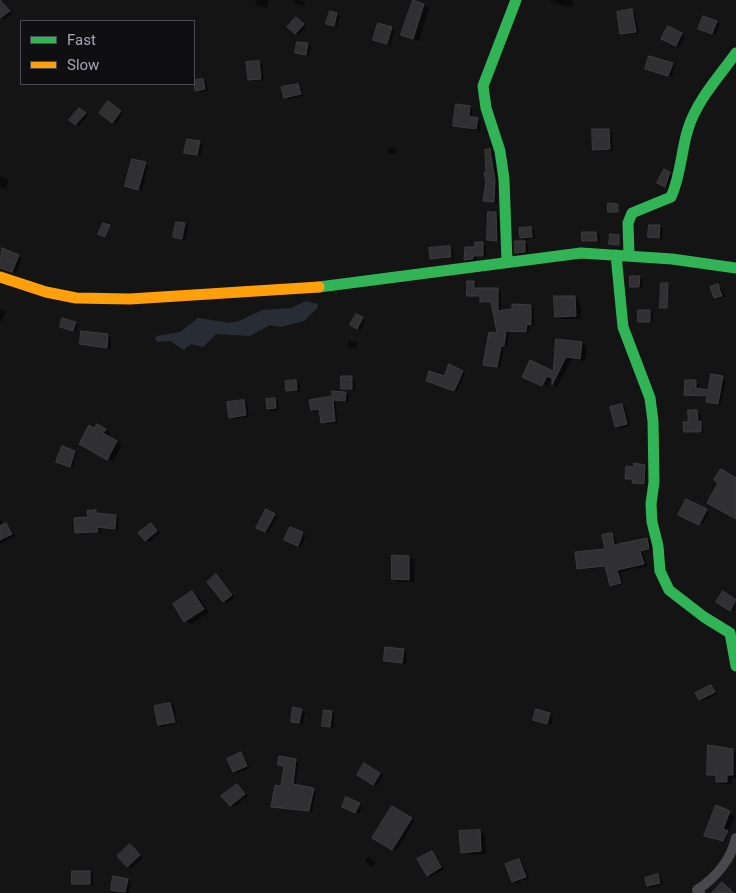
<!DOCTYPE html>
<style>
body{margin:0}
#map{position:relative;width:736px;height:893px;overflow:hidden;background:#141414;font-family:Roboto,sans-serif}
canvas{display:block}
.legend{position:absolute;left:20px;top:20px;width:175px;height:65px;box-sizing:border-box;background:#0f0e10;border:1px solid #4b4b52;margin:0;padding:6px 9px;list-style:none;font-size:15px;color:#a5a7b5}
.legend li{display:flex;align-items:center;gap:10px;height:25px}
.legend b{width:25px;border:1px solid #4b4b52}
</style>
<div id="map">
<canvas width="736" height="893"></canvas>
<ul class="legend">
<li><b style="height:6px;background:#30b455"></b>Fast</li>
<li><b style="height:6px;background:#ff9f0a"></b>Slow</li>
</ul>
</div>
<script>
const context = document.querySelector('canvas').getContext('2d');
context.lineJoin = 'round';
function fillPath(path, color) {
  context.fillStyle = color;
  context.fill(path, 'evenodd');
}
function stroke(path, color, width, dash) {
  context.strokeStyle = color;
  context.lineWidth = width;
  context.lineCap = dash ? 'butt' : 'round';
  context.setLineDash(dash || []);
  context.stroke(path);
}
const water = new Path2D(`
 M 306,301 L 318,304 L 318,307 L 304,321 L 281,327 L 270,325 L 250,336 L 216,334 L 203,347 L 191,344 L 184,350 L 170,341 L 158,342 L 155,339 L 157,336 L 180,332 L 198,318 L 230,323 L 239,321 L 262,310 L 291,308 Z`);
const shadow = new Path2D(`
 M 256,0 L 269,0 L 267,8 L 255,4 Z
 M 294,0 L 305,1 L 304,6 L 293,3 Z
 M 550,0 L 573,0 L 572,7 L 554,3 Z
 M 414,2 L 429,8 L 419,41 L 403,35 Z
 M 3,3 L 12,14 L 4,20 L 0,17 L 0,5 Z
 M 632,11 L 635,13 L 638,33 L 625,35 L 621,33 Z
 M 337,14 L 340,16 L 337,27 L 331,25 Z
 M 300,21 L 306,27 L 299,35 L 296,33 Z
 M 716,22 L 720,24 L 715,35 L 702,30 Z
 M 391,28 L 395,30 L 390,45 L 378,41 Z
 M 668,28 L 685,36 L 680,47 L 663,38 Z
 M 308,44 L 311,46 L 309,56 L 296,53 Z
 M 259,62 L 262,64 L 264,80 L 252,81 L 249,79 Z
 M 672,64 L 675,66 L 672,77 L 650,70 Z
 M 203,81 L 207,83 L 208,91 L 200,92 L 196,90 Z
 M 298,86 L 301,88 L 303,96 L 288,99 L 285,97 Z
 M 112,105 L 123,114 L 116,124 L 112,122 Z
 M 470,107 L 473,109 L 472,118 L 481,121 L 480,131 L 454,126 Z
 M 83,111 L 88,115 L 79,126 L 71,120 Z
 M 608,130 L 612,132 L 613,151 L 594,149 Z
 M 199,143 L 203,144 L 201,156 L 186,152 Z
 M 388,148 L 396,149 L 396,154 L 388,154 Z
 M 490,151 L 493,153 L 498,182 L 497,203 L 485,200 Z
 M 145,164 L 148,166 L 142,190 L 130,187 Z
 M 665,171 L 673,175 L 669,188 L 658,182 Z
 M 0,176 L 9,180 L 6,189 L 0,187 Z
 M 496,213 L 499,215 L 500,242 L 488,239 Z
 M 184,224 L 188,226 L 185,240 L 174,236 Z
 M 104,225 L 110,227 L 107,237 L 100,234 Z
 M 660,227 L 663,228 L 662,239 L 649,237 Z
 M 530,228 L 534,230 L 535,238 L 525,240 L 522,238 Z
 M 583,233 L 596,233 L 600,235 L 600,242 L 586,242 L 583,240 Z
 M 524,242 L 528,244 L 528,253 L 520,254 L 517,252 Z
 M 482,244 L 486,245 L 486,257 L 476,257 L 476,261 L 469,261 L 466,260 Z
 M 450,247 L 453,249 L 454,258 L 435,260 L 431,258 Z
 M 3,249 L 22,258 L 16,273 L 0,267 L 0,254 Z
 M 639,277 L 643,279 L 642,288 L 632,286 Z
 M 474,283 L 477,284 L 477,290 L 501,291 L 501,312 L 531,306 L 534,308 L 534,326 L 530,326 L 529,333 L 509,332 L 507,347 L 504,347 L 500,368 L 484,364 L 498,335 L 492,303 L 484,303 L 481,301 L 481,297 L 468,295 Z
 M 667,284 L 668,308 L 663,308 Z
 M 718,286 L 721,288 L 725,297 L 718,299 L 715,297 Z
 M 575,297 L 580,301 L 581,319 L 561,319 L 556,316 Z
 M 0,309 L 6,312 L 0,323 Z
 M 649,311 L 653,313 L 653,323 L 639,321 Z
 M 357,315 L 365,320 L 361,330 L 352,325 Z
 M 75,323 L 78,325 L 76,332 L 61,327 Z
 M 82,332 L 111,337 L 110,349 L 81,344 Z
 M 557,340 L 582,343 L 587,346 L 585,361 L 572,359 L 557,387 L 553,385 L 553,376 L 548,387 L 528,378 L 554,373 Z
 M 348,341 L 357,342 L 357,348 L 348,347 Z
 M 462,372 L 465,373 L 457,392 L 431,382 Z
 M 352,377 L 355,379 L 355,391 L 342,388 Z
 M 722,377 L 726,379 L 721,405 L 708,402 L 708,397 L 686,395 L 696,382 L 699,384 L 699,390 L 709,392 Z
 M 296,382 L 300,384 L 300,392 L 287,390 Z
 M 345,393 L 349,395 L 348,402 L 335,401 L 338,423 L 326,424 L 322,422 L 321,411 L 312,410 L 333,397 Z
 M 274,399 L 278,401 L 279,410 L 272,411 L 268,409 Z
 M 244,401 L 247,403 L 249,417 L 234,419 L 230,417 Z
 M 622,405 L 625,407 L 630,426 L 620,428 L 617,426 Z
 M 697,412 L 700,414 L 704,433 L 688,433 L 685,431 Z
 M 97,425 L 110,433 L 108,437 L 122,445 L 113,461 L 80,444 Z
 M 75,452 L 77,453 L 73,467 L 60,463 Z
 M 645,466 L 647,467 L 646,485 L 636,484 L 634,480 L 627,478 L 635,468 Z
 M 687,501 L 709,512 L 702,525 L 680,514 Z
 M 267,511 L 277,517 L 268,533 L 258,527 Z
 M 96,512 L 99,514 L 119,518 L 118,530 L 100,528 L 101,533 L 80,534 L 77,533 Z
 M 0,519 L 4,525 L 9,526 L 15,536 L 0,544 Z
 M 151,524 L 160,533 L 149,542 L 145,540 Z
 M 290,528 L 306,535 L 301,547 L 289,542 Z
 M 612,535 L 615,537 L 617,546 L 647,539 L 650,541 L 652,550 L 643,552 L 647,566 L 620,572 L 623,584 L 614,587 L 611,585 L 607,567 L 581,570 L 578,568 L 606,550 Z
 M 394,556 L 409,557 L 415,560 L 414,582 L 398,582 L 393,579 Z
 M 216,576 L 235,597 L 227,603 L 223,601 Z
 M 192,593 L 198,596 L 209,612 L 191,624 L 185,621 Z
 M 723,593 L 736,601 L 734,612 L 718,601 Z
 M 404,650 L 407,652 L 406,664 L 385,660 Z
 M 711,686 L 717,694 L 703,701 L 700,699 Z
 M 170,704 L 174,706 L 177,723 L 162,727 L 159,725 Z
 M 301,710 L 305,712 L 303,724 L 292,721 Z
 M 331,712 L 335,714 L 334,728 L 324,726 Z
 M 549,714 L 553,716 L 551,725 L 535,720 Z
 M 733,750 L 736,752 L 736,778 L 732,778 L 732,784 L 722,784 L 717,781 L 717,778 L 709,774 Z
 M 241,754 L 244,756 L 250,768 L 237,773 L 234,771 Z
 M 280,758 L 299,762 L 295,786 L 316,791 L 312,812 L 273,806 L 282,788 L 285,767 L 279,764 Z
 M 364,764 L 383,775 L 377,786 L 358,774 Z
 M 237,785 L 248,796 L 234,807 L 231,805 Z
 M 347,798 L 362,806 L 359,814 L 343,806 Z
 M 392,807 L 415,820 L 396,851 L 374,838 Z
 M 717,807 L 735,816 L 725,842 L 718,839 L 717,841 L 705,835 Z
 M 479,831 L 485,834 L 486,854 L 468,855 L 462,852 Z
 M 131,846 L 143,858 L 131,868 L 119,856 Z
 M 432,852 L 444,869 L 431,877 L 428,875 Z
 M 368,857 L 376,862 L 372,867 L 365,861 Z
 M 519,860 L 522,862 L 529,878 L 516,883 L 513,881 Z
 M 89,872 L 93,874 L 93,885 L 73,883 Z
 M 658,875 L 661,877 L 663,884 L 651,888 L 648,886 Z
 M 127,880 L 131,882 L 129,893 L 112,889 Z`);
const building = new Path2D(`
 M 0,0 L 10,11 L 0,18 Z
 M 413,0 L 424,4 L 413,39 L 401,35 Z
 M 632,9 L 636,32 L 620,34 L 617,12 Z
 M 330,11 L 337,13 L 334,26 L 326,24 Z
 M 703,16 L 717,21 L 712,34 L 698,29 Z
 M 296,17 L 304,24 L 295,34 L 287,27 Z
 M 378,23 L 392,27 L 387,44 L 373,40 Z
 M 668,26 L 682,33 L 676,46 L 661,39 Z
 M 297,42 L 308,43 L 306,55 L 295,53 Z
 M 649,56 L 673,63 L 668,76 L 645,69 Z
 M 259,61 L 261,79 L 248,80 L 246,62 Z
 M 203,79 L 205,89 L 195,91 L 194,80 Z
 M 298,84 L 301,94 L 284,98 L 281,87 Z
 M 108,101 L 121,111 L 112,123 L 99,113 Z
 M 456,104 L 470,106 L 469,116 L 478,118 L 476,129 L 453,126 Z
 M 79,108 L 86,113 L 75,125 L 69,120 Z
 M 592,129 L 609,129 L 610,149 L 593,150 Z
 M 187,139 L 200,141 L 197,155 L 184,153 Z
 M 490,149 L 495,180 L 494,202 L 483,201 L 486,182 L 484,173 L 486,173 L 485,150 Z
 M 132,159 L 146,162 L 138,190 L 125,186 Z
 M 664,169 L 670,172 L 665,187 L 657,183 Z
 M 608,203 L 618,204 L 618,212 L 608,212 Z
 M 488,212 L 496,212 L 497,241 L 487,240 Z
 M 176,222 L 185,223 L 182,239 L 173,237 Z
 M 103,223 L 110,225 L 105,237 L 98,234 Z
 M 649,225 L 660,225 L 659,238 L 648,237 Z
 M 531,227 L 532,237 L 520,238 L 519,228 Z
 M 582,232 L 596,232 L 597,241 L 582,241 Z
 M 610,234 L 619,235 L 619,245 L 609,244 Z
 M 515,241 L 525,241 L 525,252 L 515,253 Z
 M 475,242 L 483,242 L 483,256 L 473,256 L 473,259 L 464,260 L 465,247 L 475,247 Z
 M 450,246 L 451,257 L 430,259 L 429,248 Z
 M 2,248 L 19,255 L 12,272 L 0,268 Z
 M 630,276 L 640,276 L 639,287 L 630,287 Z
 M 467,281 L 474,281 L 474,288 L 498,288 L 498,311 L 512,309 L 512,304 L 531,305 L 531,325 L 527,324 L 526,332 L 506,331 L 504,346 L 501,346 L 497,367 L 483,365 L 489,332 L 497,333 L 491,302 L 480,302 L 480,296 L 467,296 Z
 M 661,283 L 668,283 L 667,308 L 660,308 Z
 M 718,284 L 722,296 L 714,298 L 710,287 Z
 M 554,296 L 575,296 L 576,316 L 555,317 Z
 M 638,310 L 650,310 L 650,322 L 638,322 Z
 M 356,314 L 363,317 L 357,329 L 350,325 Z
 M 62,318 L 76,322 L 73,331 L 60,327 Z
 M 81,331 L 108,334 L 107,348 L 80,344 Z
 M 556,339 L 582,342 L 580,359 L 566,357 L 552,385 L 552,378 L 547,376 L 542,386 L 522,377 L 530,360 L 553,371 Z
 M 449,364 L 463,371 L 454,391 L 426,381 L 429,371 L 444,376 Z
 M 711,374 L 723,376 L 718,404 L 706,402 L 707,396 L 684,395 L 685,380 L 696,380 L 696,388 L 708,390 Z
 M 341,376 L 352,376 L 352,389 L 341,389 Z
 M 296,380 L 297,390 L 286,391 L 285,381 Z
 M 332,391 L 346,392 L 345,401 L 333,400 L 335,421 L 321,423 L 319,409 L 311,410 L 309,400 L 332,396 Z
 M 275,398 L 276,408 L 267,409 L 266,399 Z
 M 244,400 L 246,415 L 229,418 L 227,402 Z
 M 622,404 L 627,424 L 615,427 L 610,407 Z
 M 688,410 L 697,410 L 698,422 L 701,421 L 701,432 L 684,432 L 683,422 L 688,422 Z
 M 97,424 L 106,429 L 103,433 L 117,441 L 107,460 L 79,444 L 89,425 L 94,428 Z
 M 62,446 L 75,451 L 70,467 L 56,462 Z
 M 634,463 L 645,465 L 644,484 L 632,483 L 633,479 L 625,479 L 626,466 L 634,467 Z
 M 721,469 L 736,478 L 736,519 L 707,503 L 718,483 L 714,480 Z
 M 686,499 L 707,509 L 699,525 L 678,515 Z
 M 266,509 L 275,514 L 265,532 L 256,528 Z
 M 96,510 L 96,513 L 116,515 L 115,529 L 97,527 L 98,532 L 75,533 L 74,518 L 88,517 L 87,511 Z
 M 6,523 L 12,534 L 0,540 L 0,526 Z
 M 151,523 L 157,531 L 145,541 L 138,533 Z
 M 290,527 L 303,532 L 298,546 L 284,540 Z
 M 612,533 L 614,545 L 647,538 L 649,549 L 640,551 L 644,564 L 617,570 L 621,583 L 610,586 L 605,566 L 577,569 L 575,552 L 605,549 L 602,535 Z
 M 392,555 L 409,556 L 409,580 L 392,579 Z
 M 216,574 L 232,595 L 223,602 L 207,582 Z
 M 192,591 L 204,609 L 184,622 L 173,604 Z
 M 723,591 L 736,600 L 730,611 L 716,602 Z
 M 385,647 L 404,649 L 402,663 L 384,661 Z
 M 711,685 L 715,692 L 699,700 L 695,693 Z
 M 170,703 L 175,722 L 158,725 L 154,706 Z
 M 293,707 L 302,709 L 299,723 L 291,722 Z
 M 536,709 L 550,713 L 547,724 L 533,720 Z
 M 324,710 L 332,711 L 330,727 L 322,726 Z
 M 708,745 L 733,749 L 733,775 L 727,775 L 727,782 L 716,782 L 716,775 L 707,775 Z
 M 241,752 L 247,766 L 233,772 L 227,759 Z
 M 279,756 L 296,759 L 293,784 L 314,788 L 309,811 L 271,807 L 275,785 L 281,786 L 284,766 L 278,765 Z
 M 364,763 L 380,773 L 373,785 L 357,775 Z
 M 237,784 L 245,794 L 230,806 L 221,796 Z
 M 346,797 L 360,803 L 355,813 L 342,807 Z
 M 716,805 L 730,811 L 723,829 L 728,831 L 723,841 L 704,836 Z
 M 392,806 L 412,818 L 392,850 L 372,838 Z
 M 480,830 L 481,851 L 461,853 L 459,831 Z
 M 130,844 L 140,855 L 127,867 L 117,856 Z
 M 432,851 L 441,867 L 427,876 L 417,859 Z
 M 519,859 L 526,877 L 512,882 L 505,864 Z
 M 72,871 L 90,871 L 90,884 L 72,884 Z
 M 658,874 L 660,883 L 647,886 L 645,878 Z
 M 113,876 L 128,879 L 125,892 L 111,890 Z
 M 722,882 L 734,893 L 712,893 Z`);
const street = new Path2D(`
 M 700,893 L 697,890 C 715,878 731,860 736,838`);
const fast = new Path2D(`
 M 616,255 L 623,327 L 650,398 L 653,421 L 654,482 L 651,504 L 652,522 L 658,546 L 660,571 L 669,590 L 704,617 L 730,633 L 736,666
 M 629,255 L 628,223 L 632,213 L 671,197 C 681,175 681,151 688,129 C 697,100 719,77 736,53
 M 507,262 L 504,179 L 500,151 L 486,108 L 483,86 L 516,0
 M 319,287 L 581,253 L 672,259 L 736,268`);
const slow = new Path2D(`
 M 0,277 L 46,292 L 76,298 L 130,299 L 319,287`);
fillPath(water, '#282d35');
fillPath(shadow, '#0007');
fillPath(building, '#303032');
stroke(building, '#3d3d40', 1);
stroke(street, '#49494d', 10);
stroke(fast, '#30b455', 11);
stroke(slow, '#ff9f0a', 11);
</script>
